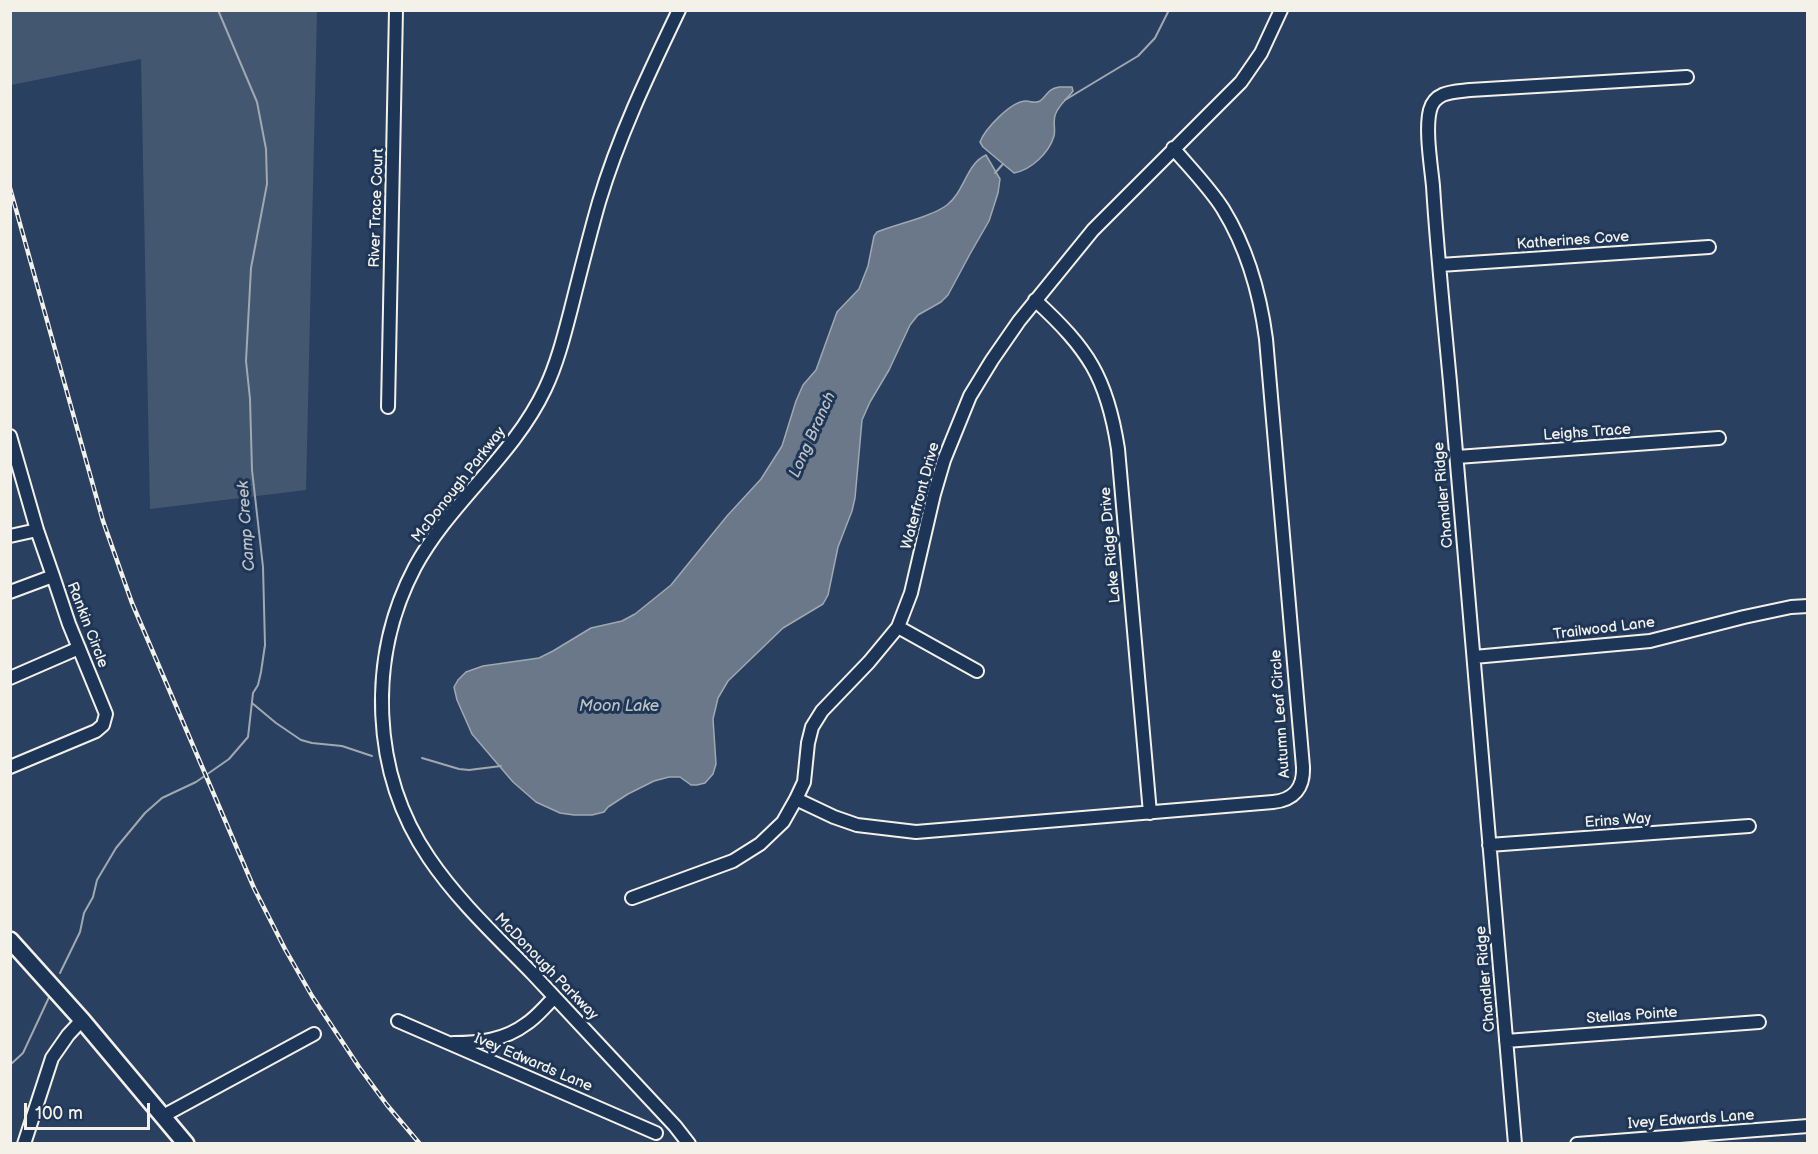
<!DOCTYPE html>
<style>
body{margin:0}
#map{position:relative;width:1818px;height:1154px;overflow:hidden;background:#2a4060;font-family:"Balsamiq Sans",sans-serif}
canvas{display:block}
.frame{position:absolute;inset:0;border:12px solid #f4f1e8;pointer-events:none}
.scale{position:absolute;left:24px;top:1103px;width:126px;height:27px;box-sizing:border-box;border:3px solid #f4f1e8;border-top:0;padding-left:8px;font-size:18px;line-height:21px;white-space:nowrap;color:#f4f1e8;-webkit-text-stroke:4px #1d3557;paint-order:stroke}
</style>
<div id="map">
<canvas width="1818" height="1154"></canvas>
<div class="frame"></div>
<div class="scale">100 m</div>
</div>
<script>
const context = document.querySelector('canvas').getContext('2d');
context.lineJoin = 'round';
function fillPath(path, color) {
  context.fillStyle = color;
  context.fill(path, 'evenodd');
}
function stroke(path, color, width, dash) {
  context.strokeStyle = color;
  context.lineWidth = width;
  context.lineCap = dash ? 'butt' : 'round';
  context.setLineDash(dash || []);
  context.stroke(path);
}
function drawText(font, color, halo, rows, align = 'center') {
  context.font = font + ' "Balsamiq Sans",sans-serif';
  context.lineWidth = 6;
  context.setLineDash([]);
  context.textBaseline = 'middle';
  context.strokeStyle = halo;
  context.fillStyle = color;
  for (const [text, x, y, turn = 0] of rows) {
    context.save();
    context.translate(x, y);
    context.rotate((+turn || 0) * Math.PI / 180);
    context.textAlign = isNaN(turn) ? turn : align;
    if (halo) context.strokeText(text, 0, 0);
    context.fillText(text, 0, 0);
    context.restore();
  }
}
const green = new Path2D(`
 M 11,10 L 317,11 L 306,490 L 150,509 L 141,59 L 11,85 Z`);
const water = new Path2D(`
 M 1059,87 L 1072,87 L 1073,91 C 1068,98 1059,105 1056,113 C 1052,120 1056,129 1054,136 C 1049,153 1031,170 1014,173 L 983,147 L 980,142 C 985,129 1011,101 1026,101 C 1031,101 1035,104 1040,101 C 1048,95 1047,89 1059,87 Z
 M 986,155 L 1000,179 L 998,193 L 989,221 L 970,254 L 948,295 L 941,302 L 918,315 L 910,325 L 889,370 L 870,402 L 862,420 L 855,498 L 852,511 L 838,547 L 828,595 L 823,604 L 783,628 L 728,681 L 718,698 L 713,719 L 716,764 L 713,774 L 705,783 L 697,785 L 691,785 L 680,777 L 669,777 L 654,781 L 628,794 L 608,807 L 604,812 L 592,815 L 574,815 L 560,813 L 536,802 L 513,782 L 472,734 L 457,700 L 454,687 L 458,680 L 466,672 L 483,666 L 539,658 L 553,651 L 591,628 L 622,621 L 635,614 L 671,585 L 727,516 L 761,479 L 782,446 L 796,401 L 803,385 L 816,370 L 837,312 L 859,289 L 868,266 L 874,236 L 877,232 C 897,224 931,217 947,205 C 965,191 966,164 986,155 Z`);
const stream = new Path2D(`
 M 1065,100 L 1138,56 L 1155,38 L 1169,10
 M 995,173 L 1003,164
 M 252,703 L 276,723 L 301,740 L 312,743 L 342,746 L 372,756
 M 422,758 L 459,769 L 469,770 L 501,766
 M 60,973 L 80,932 L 84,913 L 93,897 L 97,880 L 116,848 L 145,813 L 162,798 L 196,782 L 229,759 L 248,737 L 253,693 L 258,685 L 261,672 L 265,645 L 263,567 L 252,470 L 250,399 L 246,361 L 251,268 L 267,184 L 266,149 L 257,102 L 218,10
 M 10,1065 L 23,1053 L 51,993`);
const minor = new Path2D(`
 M 679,10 C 649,73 619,135 599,202 C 589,237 580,273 571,309 C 564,336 557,364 545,389 C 513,457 450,502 415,567 C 367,658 371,773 429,858 C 458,901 497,937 533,974 C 580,1025 628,1075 675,1126 L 689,1144
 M 1440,265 L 1709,247
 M 1035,300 C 1088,349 1107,377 1118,449 L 1150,813
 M 388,407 L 396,10
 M 10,436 L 37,530 L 53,576 L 69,624 L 106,714 L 103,725 L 96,731 L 10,767
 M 1457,457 L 1719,438
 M 10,536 L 37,530
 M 10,592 L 53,576
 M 898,627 L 977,671
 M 1474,657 L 1650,641 L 1744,617 L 1791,607 L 1808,606
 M 10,678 L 79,648
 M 796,799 L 834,817 L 857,825 L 916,832 L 1273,802 C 1294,800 1304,788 1303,767 L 1266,339 C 1260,294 1247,248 1223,209 C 1209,187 1190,168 1173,148
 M 1489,845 L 1749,826
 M 632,898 L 733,861 L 760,844 L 783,822 L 796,799 L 804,782 L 808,743 L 812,727 L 822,711 L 869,662 L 898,627 L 911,593 L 934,494 L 944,460 L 970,396 L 992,360 L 1019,321 L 1093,230 L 1241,82 L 1261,53 L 1281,10
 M 398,1021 L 656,1133
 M 1506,1041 L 1759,1022
 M 453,1043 C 479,1043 505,1040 526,1024 C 537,1017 545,1006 554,998
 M 163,1116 L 314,1034
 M 24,1144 L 52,1058 L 68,1035 L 82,1020
 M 1515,1144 C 1493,890 1472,636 1450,382 C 1444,317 1437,251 1433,186 C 1431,165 1425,130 1430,110 C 1435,91 1454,92 1470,90 L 1687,77
 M 1577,1144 L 1808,1126`);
const major = new Path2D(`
 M 10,940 L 82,1020 L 186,1144`);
const rail = new Path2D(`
 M 10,188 L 103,521 L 132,603 L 254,888 L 285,949 L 312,996 L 359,1067 L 387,1105 L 420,1144`);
const streetNames = [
 ["River Trace Court",377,208,-88],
 ["Katherines Cove",1573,241,-4],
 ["Leighs Trace",1587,433,-4],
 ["McDonough Parkway",459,485,-52],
 ["Chandler Ridge",1444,495,-95],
 ["Waterfront Drive",921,496,-75],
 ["Lake Ridge Drive",1111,545,-95],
 ["Rankin Circle",87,625,69],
 ["Trailwood Lane",1604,629,-7],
 ["Autumn Leaf Circle",1281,714,-94],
 ["Erins Way",1618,821,-4],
 ["McDonough Parkway",546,967,46],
 ["Chandler Ridge",1486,979,-95],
 ["Stellas Pointe",1632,1016,-4],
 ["Ivey Edwards Lane",533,1063,23],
 ["Ivey Edwards Lane",1691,1120,-4]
];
const waterNames = [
 ["Long Branch",813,435,-66],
 ["Camp Creek",247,526,-94],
 ["Moon Lake",619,707]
];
fillPath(green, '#445771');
fillPath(water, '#6a788a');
stroke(water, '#a1a8b0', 1.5);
stroke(stream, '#a1a8b0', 2);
stroke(minor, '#f4f1e8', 16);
stroke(major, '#f4f1e8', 20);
stroke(minor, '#1d3557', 12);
stroke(major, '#1d3557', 15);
stroke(rail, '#f4f1e8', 4.5);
stroke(rail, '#1d3557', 2, [7]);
drawText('15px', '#f4f1e8', '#1d3557', streetNames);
drawText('italic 16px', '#bdc1c2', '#1d3557', waterNames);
</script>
